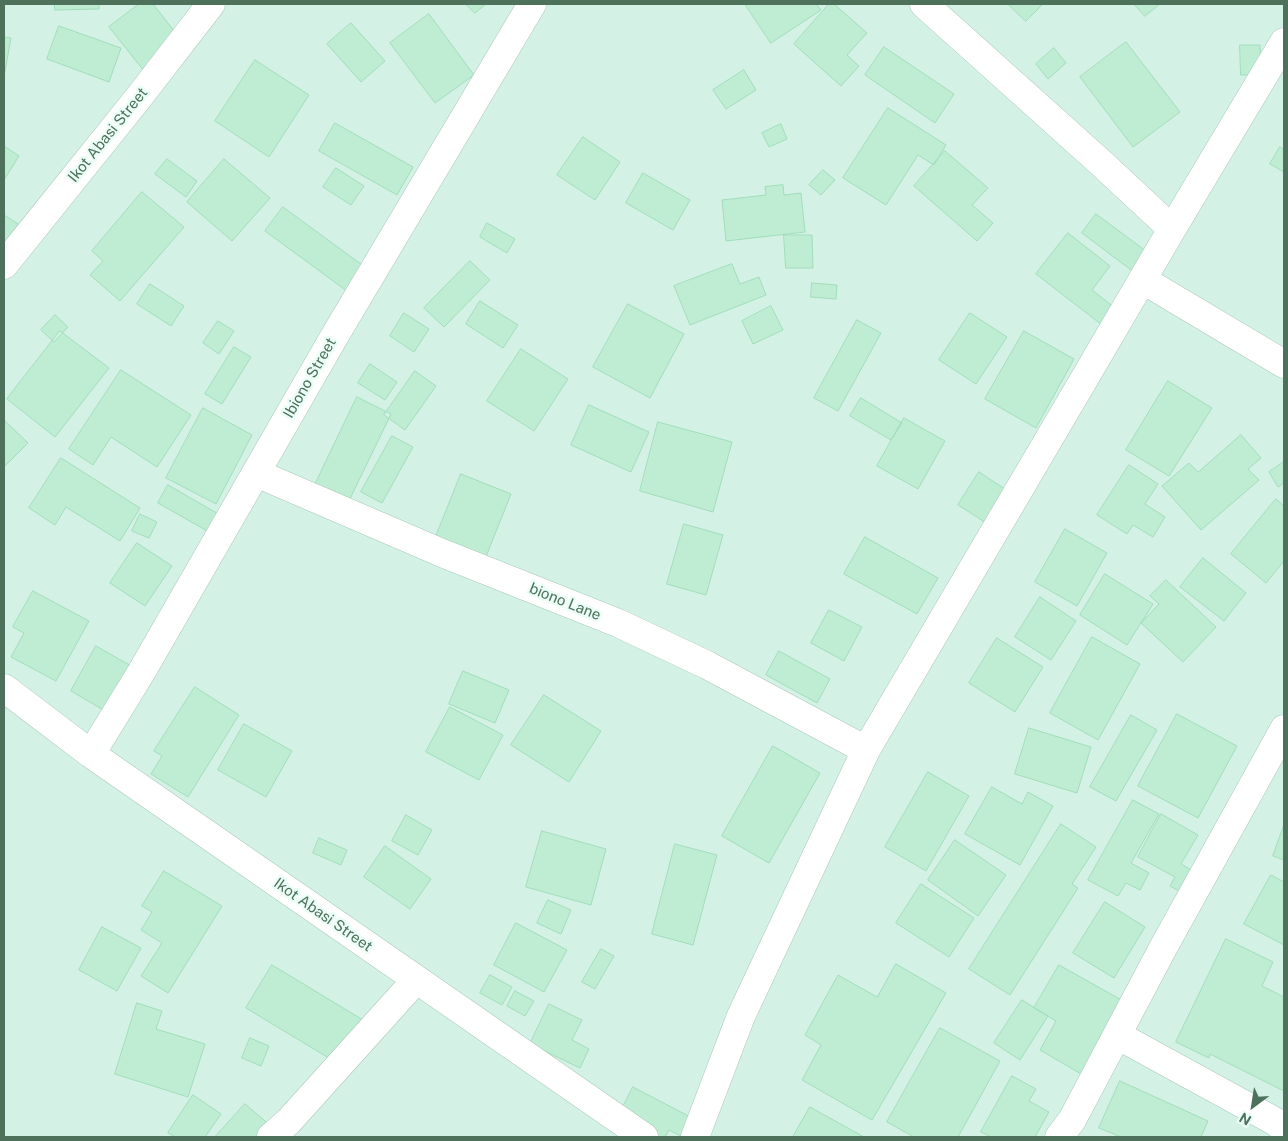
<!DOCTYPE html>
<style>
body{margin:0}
#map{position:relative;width:1288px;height:1141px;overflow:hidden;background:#e5faf3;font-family:"Public Sans",sans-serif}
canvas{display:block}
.frame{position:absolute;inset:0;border:5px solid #4d715b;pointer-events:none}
.north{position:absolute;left:1228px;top:1081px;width:50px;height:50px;-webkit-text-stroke:4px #ebfdf7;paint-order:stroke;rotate:211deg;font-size:14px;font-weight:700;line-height:20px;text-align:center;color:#4d715b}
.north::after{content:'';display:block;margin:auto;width:18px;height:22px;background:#4d715b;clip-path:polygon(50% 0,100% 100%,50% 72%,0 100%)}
</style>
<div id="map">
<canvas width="1288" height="1141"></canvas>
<div class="frame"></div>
<div class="north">N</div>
</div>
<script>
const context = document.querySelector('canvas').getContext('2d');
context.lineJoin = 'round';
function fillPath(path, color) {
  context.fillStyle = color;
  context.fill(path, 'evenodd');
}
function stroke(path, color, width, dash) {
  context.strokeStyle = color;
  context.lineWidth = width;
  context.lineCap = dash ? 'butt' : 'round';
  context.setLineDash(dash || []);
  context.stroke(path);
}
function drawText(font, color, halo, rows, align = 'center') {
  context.font = font + ' "Public Sans",sans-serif';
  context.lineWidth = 5;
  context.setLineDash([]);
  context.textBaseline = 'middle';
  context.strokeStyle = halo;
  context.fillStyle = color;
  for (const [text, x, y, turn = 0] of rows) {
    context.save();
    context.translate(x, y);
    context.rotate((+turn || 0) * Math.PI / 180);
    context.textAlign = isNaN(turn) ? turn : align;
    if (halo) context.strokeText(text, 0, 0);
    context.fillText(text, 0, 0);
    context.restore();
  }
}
const residential = new Path2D(`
 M 4,4 L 1284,4 L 1284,1137 L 4,1137 Z`);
const building = new Path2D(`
 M 55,4 L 99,4 L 99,9 L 55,10 Z
 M 139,4 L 153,4 L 186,46 L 148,76 L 109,27 Z
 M 466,4 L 486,4 L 475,13 Z
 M 745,4 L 816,4 L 821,10 L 771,43 Z
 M 829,4 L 834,4 L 867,33 L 847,55 L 859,66 L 841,86 L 794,44 Z
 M 1008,4 L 1043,4 L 1026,21 Z
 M 1134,4 L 1160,4 L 1145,16 Z
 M 429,14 L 474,75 L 435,103 L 390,43 Z
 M 351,23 L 385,61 L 361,82 L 327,44 Z
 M 59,26 L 121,48 L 109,82 L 47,59 Z
 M 4,37 L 11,38 L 4,77 Z
 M 1126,42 L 1180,112 L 1133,147 L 1080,77 Z
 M 1240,45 L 1260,45 L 1261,75 L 1241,75 Z
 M 884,47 L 954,94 L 935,123 L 865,75 Z
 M 1054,48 L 1066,63 L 1048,79 L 1036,64 Z
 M 255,60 L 309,95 L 269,157 L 215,121 Z
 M 744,70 L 756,90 L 726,109 L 713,90 Z
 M 888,108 L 946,145 L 934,165 L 918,155 L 886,205 L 843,178 Z
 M 335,123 L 413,167 L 397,195 L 319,151 Z
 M 781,124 L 787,139 L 769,147 L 762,133 Z
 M 583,137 L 620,162 L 595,200 L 557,175 Z
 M 4,146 L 19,156 L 4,180 Z
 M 1280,147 L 1284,149 L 1284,172 L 1270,164 Z
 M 945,151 L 988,188 L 972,205 L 993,223 L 977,241 L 914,186 Z
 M 167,159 L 197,181 L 186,197 L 155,174 Z
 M 224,159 L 270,198 L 232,241 L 187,202 Z
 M 336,168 L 364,186 L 351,205 L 323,187 Z
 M 823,170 L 835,180 L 821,195 L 809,185 Z
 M 643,173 L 690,200 L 673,230 L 626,203 Z
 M 783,185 L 784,195 L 801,193 L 805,232 L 726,241 L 722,200 L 766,195 L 765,187 Z
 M 142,192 L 184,227 L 120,301 L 90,275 L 103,261 L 92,251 Z
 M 283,207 L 369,270 L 351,294 L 265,231 Z
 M 1096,214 L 1150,254 L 1135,273 L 1082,233 Z
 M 4,215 L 21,226 L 4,253 Z
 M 487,223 L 515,239 L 507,253 L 480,237 Z
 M 1068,233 L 1110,266 L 1092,290 L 1115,308 L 1102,325 L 1036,274 Z
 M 784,235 L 812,235 L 813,268 L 786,268 Z
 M 470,261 L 490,280 L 444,327 L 424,308 Z
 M 732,264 L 740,284 L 759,277 L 766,295 L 690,325 L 674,286 Z
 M 812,283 L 837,285 L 836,299 L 811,297 Z
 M 150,284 L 184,306 L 171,326 L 137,304 Z
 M 480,301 L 518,325 L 503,348 L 466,324 Z
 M 628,304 L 684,334 L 650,398 L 593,367 Z
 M 771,306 L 783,330 L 753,344 L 742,321 Z
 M 404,313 L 429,329 L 414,352 L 390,336 Z
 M 970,313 L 1007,337 L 976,384 L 939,360 Z
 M 55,315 L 68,327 L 54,342 L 41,330 Z
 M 857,320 L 881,333 L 838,411 L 814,398 Z
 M 218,321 L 234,331 L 219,354 L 203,343 Z
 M 60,331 L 109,368 L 55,437 L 7,399 Z
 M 1024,331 L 1074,359 L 1036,428 L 985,399 Z
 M 234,347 L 251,357 L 222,404 L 205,394 Z
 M 521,349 L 568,379 L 534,431 L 487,401 Z
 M 370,364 L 397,382 L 385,400 L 358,383 Z
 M 121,370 L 191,415 L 157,467 L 111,437 L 93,465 L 69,449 Z
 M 415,371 L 436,386 L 405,430 L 384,415 Z
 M 1168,381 L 1212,408 L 1169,476 L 1126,450 Z
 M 357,397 L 391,414 L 346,507 L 312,491 Z
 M 861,398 L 902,423 L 891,440 L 850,416 Z
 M 589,405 L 649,432 L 631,472 L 571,445 Z
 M 203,408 L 252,435 L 216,504 L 166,478 Z
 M 904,418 L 945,441 L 918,489 L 877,466 Z
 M 4,420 L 28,443 L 4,467 Z
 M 658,422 L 732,442 L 713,512 L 640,491 Z
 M 1241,435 L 1261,458 L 1248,469 L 1259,480 L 1201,530 L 1162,486 L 1189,463 L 1198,472 Z
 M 392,436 L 413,447 L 382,503 L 361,492 Z
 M 61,458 L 140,508 L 120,541 L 66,507 L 55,525 L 29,508 Z
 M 1284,462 L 1284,483 L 1278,487 L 1269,472 Z
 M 1129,465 L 1158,484 L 1145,504 L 1165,517 L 1153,537 L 1133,525 L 1127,534 L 1097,515 Z
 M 979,472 L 1020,499 L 999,531 L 958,505 Z
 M 461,474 L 511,494 L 485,559 L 435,539 Z
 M 168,485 L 227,519 L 216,536 L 158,503 Z
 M 1276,499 L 1284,506 L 1284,561 L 1266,583 L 1231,554 Z
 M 140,514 L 157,522 L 149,538 L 132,531 Z
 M 684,524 L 723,535 L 706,595 L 667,584 Z
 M 1065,529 L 1107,553 L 1077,606 L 1035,582 Z
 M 865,537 L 938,578 L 917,614 L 844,574 Z
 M 137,543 L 172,566 L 145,606 L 110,583 Z
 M 1203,558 L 1246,593 L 1224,621 L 1180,587 Z
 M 1105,574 L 1153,604 L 1127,645 L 1080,615 Z
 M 1166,580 L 1216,627 L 1183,662 L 1141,623 L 1159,604 L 1150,596 Z
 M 33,591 L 89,621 L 56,681 L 11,657 L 24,633 L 13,627 Z
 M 1040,597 L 1076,621 L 1051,660 L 1015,637 Z
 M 829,610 L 862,627 L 844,661 L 811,643 Z
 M 1092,637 L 1140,664 L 1098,740 L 1050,713 Z
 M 997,638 L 1043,667 L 1015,712 L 969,683 Z
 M 96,646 L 133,667 L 107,712 L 71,691 Z
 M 779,651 L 830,679 L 817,703 L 766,675 Z
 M 463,671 L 509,690 L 495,723 L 449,704 Z
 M 195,687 L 239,715 L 188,797 L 151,774 L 162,756 L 154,751 Z
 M 544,695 L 601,731 L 569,782 L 511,745 Z
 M 450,707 L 503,735 L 479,780 L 426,752 Z
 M 1177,714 L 1237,746 L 1198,818 L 1138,786 Z
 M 1131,715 L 1157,730 L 1116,801 L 1090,787 Z
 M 244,724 L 292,751 L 266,797 L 218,770 Z
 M 1029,728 L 1091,747 L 1077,793 L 1015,774 Z
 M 773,746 L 820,773 L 769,863 L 722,836 Z
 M 928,772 L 969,796 L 926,871 L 885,847 Z
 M 992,787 L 1022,804 L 1028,792 L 1053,806 L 1020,865 L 965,834 Z
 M 1133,800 L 1159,814 L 1131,863 L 1149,873 L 1140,890 L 1126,883 L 1118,896 L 1088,880 Z
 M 1161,814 L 1198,835 L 1181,864 L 1196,873 L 1185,894 L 1170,886 L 1175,877 L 1138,857 Z
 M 406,815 L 432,830 L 418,855 L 392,841 Z
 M 1061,824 L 1096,847 L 1072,884 L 1078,888 L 1010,995 L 969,969 Z
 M 1284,825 L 1284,860 L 1273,856 Z
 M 542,831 L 606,849 L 591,905 L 526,887 Z
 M 319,838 L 347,850 L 341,865 L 313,853 Z
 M 955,840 L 1006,875 L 978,916 L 928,880 Z
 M 675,844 L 717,855 L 693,945 L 652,934 Z
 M 385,846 L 431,879 L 410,909 L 364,877 Z
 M 164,871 L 222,906 L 168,993 L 141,976 L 162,943 L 141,930 L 152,912 L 142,906 Z
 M 1271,875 L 1284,882 L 1284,945 L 1244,924 Z
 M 921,884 L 974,918 L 949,957 L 896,923 Z
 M 548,900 L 571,910 L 561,934 L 537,923 Z
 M 1105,902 L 1145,927 L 1114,978 L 1073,953 Z
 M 516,923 L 567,950 L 544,992 L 494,965 Z
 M 102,927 L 141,948 L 117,991 L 79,970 Z
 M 1226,939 L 1273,962 L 1262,986 L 1284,997 L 1284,1091 L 1210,1054 L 1209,1058 L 1176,1042 Z
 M 601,949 L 614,956 L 595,989 L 582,982 Z
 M 896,964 L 946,993 L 872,1120 L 802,1080 L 821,1045 L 805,1035 L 838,975 L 877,997 Z
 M 272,965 L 373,1026 L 347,1069 L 246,1008 Z
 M 1059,965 L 1125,1002 L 1083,1075 L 1040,1050 L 1056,1021 L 1034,1008 Z
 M 490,975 L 512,987 L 502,1005 L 480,993 Z
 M 515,991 L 534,1001 L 525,1016 L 507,1006 Z
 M 1022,1000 L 1048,1016 L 1020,1060 L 994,1043 Z
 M 137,1003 L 162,1011 L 156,1029 L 205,1044 L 188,1097 L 115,1074 Z
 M 549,1004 L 582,1020 L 572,1040 L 589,1049 L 580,1068 L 530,1044 Z
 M 940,1028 L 1000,1061 L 958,1137 L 914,1137 L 887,1122 Z
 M 250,1038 L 269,1046 L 261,1066 L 242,1058 Z
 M 1012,1076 L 1036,1089 L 1029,1101 L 1049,1112 L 1035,1137 L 991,1137 L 981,1132 Z
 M 1120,1081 L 1208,1121 L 1201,1137 L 1121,1137 L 1099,1128 Z
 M 633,1087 L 698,1121 L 683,1137 L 669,1130 L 665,1137 L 656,1137 L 618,1117 Z
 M 193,1095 L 221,1114 L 205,1137 L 176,1137 L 168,1133 Z
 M 245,1104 L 278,1132 L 274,1137 L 215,1137 Z
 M 810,1107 L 864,1137 L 793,1137 Z`);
const minor = new Path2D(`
 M 924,4 L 1100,162 L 1172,229
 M 4,265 L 139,97 L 211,4
 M 1143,280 L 1284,364
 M 256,473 L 442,553 L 618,623 L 707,665 L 866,750
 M 4,688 L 91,754 L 644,1137
 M 91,754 L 142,671 L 334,337 L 532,4
 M 1117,1035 L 1276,1122 L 1284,1128
 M 271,1137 L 289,1121 L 416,980
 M 695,1137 L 741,1016 L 866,750 L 1083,381 L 1172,229 L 1284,42
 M 1059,1137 L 1072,1120 L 1163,948 L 1284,729`);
const streetNames = [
 ["Ikot Abasi Street",108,135,-51],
 ["Ibiono Street",310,378,-60],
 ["biono Lane",565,602,22],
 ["Ikot Abasi Street",323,915,35]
];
fillPath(residential, '#d4f1e5');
fillPath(building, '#bfedd3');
stroke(building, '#a1debb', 1);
stroke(minor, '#aac8b9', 29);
stroke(minor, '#fff', 28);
drawText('15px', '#4d715b', '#ebfdf7', streetNames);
</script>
